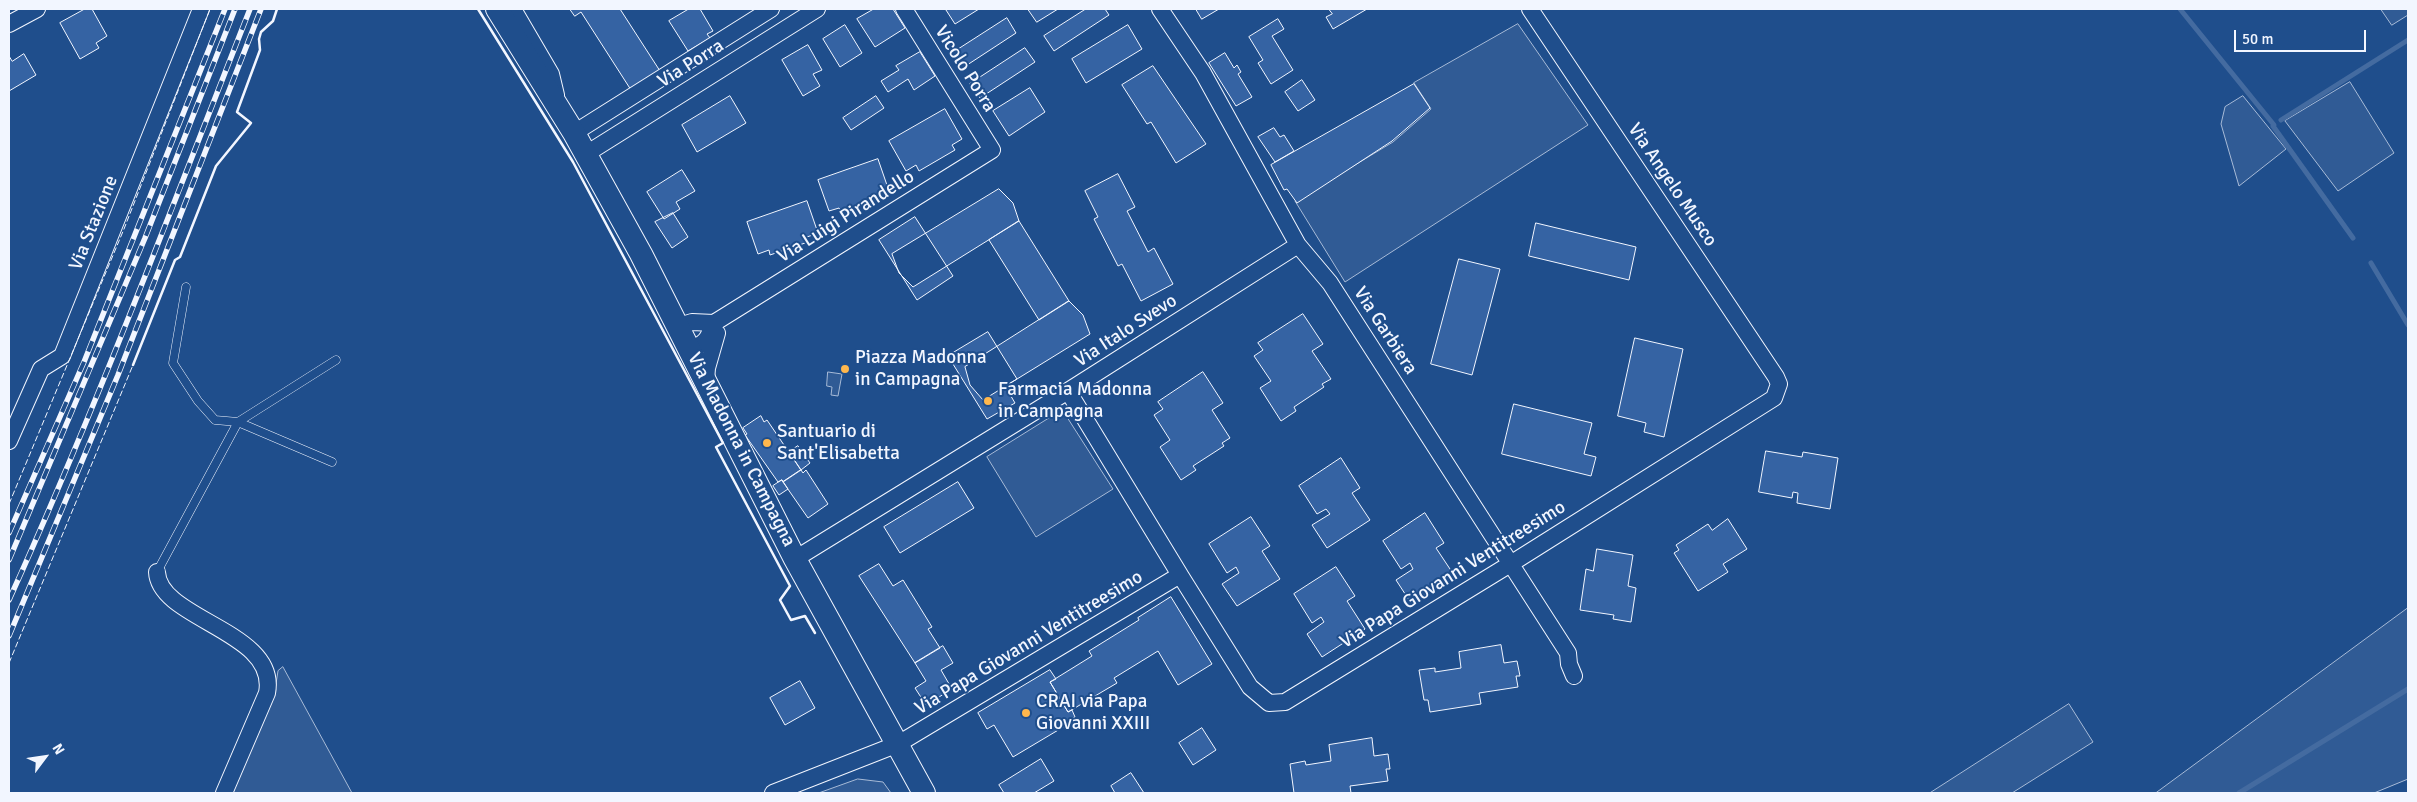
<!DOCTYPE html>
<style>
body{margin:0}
#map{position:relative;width:2417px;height:802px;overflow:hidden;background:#1f4e8c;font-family:Signika,sans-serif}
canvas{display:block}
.frame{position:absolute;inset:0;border:10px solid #f2f6ff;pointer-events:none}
.north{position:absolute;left:20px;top:732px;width:50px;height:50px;-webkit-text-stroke:4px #1f4e8c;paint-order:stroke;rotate:59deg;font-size:14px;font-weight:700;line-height:20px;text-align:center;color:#f2f6ff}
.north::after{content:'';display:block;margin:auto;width:18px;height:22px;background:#f2f6ff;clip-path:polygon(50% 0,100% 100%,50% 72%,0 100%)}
.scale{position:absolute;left:2234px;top:30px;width:132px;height:22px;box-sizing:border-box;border:2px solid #f2f6ff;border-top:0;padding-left:6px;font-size:15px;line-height:18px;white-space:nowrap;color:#f2f6ff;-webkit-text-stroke:4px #1f4e8c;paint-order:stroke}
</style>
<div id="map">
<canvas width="2417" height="802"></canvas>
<div class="frame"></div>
<div class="north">N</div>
<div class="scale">50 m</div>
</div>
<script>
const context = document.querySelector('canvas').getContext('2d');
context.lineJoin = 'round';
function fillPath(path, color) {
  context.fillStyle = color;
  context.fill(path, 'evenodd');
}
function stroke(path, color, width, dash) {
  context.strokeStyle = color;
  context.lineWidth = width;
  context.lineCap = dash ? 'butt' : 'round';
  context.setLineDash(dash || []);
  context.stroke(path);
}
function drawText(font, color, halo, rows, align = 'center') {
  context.font = font + ' Signika,sans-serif';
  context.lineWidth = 4;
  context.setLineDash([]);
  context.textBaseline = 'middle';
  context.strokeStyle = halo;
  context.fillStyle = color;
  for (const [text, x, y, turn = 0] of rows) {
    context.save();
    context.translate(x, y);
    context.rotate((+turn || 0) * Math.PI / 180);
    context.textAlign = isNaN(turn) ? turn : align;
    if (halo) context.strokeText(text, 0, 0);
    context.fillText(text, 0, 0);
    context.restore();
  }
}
const green = new Path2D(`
 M 2381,9 L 2408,9 L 2408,15 L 2392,25 Z
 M 1518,24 L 1588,125 L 1345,282 L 1295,201 L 1393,142 L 1431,109 L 1414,83 Z
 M 2350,82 L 2394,153 L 2338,191 L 2285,121 Z
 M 2243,96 L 2286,149 L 2239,186 L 2221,124 L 2225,107 Z
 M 828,372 L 842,374 L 838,396 L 831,395 L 832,387 L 827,386 Z
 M 1059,412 L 1065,414 L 1113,489 L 1036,537 L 987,457 Z
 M 2408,608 L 2408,779 L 2374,793 L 2156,793 Z
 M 283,667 L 352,793 L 231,793 L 275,690 L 278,671 Z
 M 2069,704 L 2093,742 L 2012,793 L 1930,793 Z
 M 858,779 L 883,782 L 891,793 L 819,793 Z`);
const stream = new Path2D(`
 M 2180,9 L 2274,125
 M 2281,120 L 2408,40
 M 2273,126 L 2353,238
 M 2371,263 L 2408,325
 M 2239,793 L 2408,689`);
const building = new Path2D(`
 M 85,9 L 92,9 L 107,36 L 96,43 L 99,48 L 80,59 L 60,23 Z
 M 570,9 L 620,9 L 660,71 L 631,90 L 581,12 L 575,16 Z
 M 689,9 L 700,9 L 713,31 L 707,34 L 710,38 L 688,51 L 669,21 Z
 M 874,9 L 893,9 L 905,28 L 875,47 L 857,19 Z
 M 948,9 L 979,9 L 955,24 L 946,10 Z
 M 1028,9 L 1058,9 L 1037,22 Z
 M 1086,9 L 1105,9 L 1109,15 L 1054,51 L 1044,36 Z
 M 1196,9 L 1219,9 L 1202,19 Z
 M 1329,9 L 1367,9 L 1333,29 L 1326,17 L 1332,14 Z
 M 1007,18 L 1016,33 L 961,69 L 951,54 Z
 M 1278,19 L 1284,29 L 1272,36 L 1293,70 L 1271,84 L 1258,63 L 1263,60 L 1249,37 Z
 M 845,25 L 862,53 L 840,67 L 823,39 Z
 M 1128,25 L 1142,49 L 1086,83 L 1072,59 Z
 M 808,45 L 822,70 L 813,74 L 820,86 L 803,96 L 782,60 Z
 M 1025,48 L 1035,62 L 980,98 L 970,84 Z
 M 920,52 L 935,76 L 914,90 L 908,79 L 888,92 L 881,81 L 899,70 L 896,66 Z
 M 1225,53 L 1234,68 L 1237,65 L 1241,72 L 1238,74 L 1252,97 L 1236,106 L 1209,63 Z
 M 24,54 L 36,75 L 9,91 L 9,56 L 12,61 Z
 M 1153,66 L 1206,144 L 1176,163 L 1151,122 L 1147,124 L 1122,85 Z
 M 1302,80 L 1315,100 L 1298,111 L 1285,92 Z
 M 1414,84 L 1430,108 L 1392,141 L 1297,203 L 1287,189 L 1284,190 L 1271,165 Z
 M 1030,88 L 1045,112 L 1009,136 L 993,111 Z
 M 730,96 L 746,123 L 697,152 L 682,125 Z
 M 876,96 L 884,108 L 851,130 L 843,118 Z
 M 945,109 L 962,139 L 952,145 L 955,150 L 919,171 L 916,165 L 906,171 L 889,141 Z
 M 1274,128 L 1280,137 L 1284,135 L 1294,151 L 1275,162 L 1258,137 Z
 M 878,159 L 889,191 L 878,195 L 879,199 L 841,212 L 839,208 L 829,211 L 818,180 Z
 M 682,170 L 695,191 L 676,202 L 680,209 L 664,219 L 647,192 Z
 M 1118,174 L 1135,207 L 1127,211 L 1148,252 L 1154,248 L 1173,284 L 1141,301 L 1122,264 L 1118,266 L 1094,219 L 1098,217 L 1085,191 Z
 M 999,189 L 1013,203 L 1019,221 L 913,287 L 899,273 L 892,254 Z
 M 807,201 L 818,233 L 807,237 L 808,242 L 770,255 L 769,250 L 758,254 L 747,222 Z
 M 673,213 L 688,237 L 672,248 L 655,222 Z
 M 915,217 L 953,276 L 917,300 L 879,240 Z
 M 1019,221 L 1069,301 L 1039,320 L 989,240 Z
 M 1536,223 L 1636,247 L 1629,280 L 1529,256 Z
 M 1459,259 L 1500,269 L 1472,375 L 1431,364 Z
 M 1069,301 L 1083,315 L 1090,334 L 983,400 L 970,385 L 965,367 Z
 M 1303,314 L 1323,344 L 1312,351 L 1331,379 L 1322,384 L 1324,387 L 1294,407 L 1296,411 L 1281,421 L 1260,388 L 1271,381 L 1254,356 L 1263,350 L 1258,343 Z
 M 988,332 L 1017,379 L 1005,386 L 1015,403 L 987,419 L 948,356 Z
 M 1635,338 L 1683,349 L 1664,437 L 1644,432 L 1646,423 L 1618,416 Z
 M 1203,372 L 1223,403 L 1212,410 L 1230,438 L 1222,443 L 1224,446 L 1193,466 L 1196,470 L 1181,480 L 1160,447 L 1170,440 L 1154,415 L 1163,409 L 1158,402 Z
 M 1514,404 L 1592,423 L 1584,454 L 1596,457 L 1591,476 L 1502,454 Z
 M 761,416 L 764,422 L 767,420 L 801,470 L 783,482 L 782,480 L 778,482 L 745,435 L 747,434 L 743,428 Z
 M 798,446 L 810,463 L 801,470 L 789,452 Z
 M 1766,451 L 1802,457 L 1803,452 L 1838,458 L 1830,509 L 1797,503 L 1798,493 L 1793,492 L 1792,498 L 1759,492 Z
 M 1341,458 L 1360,488 L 1352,493 L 1370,520 L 1327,548 L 1312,525 L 1330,514 L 1326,509 L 1317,514 L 1299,486 Z
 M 801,470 L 803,473 L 806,470 L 828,504 L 808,518 L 783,482 Z
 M 782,480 L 788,489 L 779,495 L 773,486 Z
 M 958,482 L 974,508 L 900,553 L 884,527 Z
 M 1425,513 L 1444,543 L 1436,548 L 1454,575 L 1411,603 L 1396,580 L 1413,569 L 1410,563 L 1401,569 L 1383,541 Z
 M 1251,517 L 1270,546 L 1262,551 L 1280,579 L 1237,606 L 1222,584 L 1239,573 L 1236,567 L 1227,573 L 1209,544 Z
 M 1728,519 L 1747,549 L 1723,564 L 1728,572 L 1698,591 L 1674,553 L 1679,550 L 1676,545 L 1708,524 L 1712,530 Z
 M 1597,549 L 1633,555 L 1628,586 L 1636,588 L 1631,622 L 1613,619 L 1614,615 L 1580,610 L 1586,569 L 1593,571 Z
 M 879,564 L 893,586 L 903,580 L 932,627 L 928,629 L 940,648 L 915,663 L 859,576 Z
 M 1336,567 L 1355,596 L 1347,601 L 1365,629 L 1322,657 L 1307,634 L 1324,622 L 1321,617 L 1312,623 L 1294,594 Z
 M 1171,597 L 1212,664 L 1178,685 L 1158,651 L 1114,678 L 1117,683 L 1068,712 L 1050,682 L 1092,656 L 1089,651 L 1139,620 L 1138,618 Z
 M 1501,645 L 1504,663 L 1517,661 L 1520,676 L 1516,676 L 1518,687 L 1479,693 L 1481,704 L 1430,712 L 1428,700 L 1424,700 L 1419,670 L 1435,668 L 1435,672 L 1461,668 L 1459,652 Z
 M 943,646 L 953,663 L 941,670 L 952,689 L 926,705 L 915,688 L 926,681 L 915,663 Z
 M 1050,670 L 1056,679 L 1050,682 L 1068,712 L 1072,710 L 1075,717 L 1064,724 L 1065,726 L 1013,757 L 994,725 L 987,729 L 978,713 Z
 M 800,681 L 815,708 L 785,725 L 770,698 Z
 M 1202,728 L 1216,750 L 1193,765 L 1179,743 Z
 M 1372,738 L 1374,756 L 1388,754 L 1390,769 L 1386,769 L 1388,781 L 1350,786 L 1351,793 L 1294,793 L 1290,764 L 1305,761 L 1306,765 L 1331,761 L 1329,745 Z
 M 1041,759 L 1054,781 L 1034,793 L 1004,793 L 999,785 Z
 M 1131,773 L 1144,793 L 1115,793 L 1111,786 Z`);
const lane = new Path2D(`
 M 186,287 L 173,363 L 198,401 L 215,420 L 238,422 L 332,462
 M 157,572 L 238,422 L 336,360`);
const street = new Path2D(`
 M 513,9 L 551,74 L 556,95
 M 1160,9 L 1203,73 L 1298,245 L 1330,283 L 1568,653 L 1569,664 L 1574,676
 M 9,24 L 37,9
 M 574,133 L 771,9
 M 586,154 L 817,9
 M 679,326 L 692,322 L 714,323
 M 689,348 C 705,346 709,337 714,323 L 992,150 L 904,9
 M 706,381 L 707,368 L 717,333
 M 1068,391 L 1180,575
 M 9,441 L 41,369 L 62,356 L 201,9
 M 795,559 L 1068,391 L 1298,245
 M 157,572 C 159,620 279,631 267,693 L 224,793
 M 773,793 L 898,744 L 1180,575 L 1250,687 L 1269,703 L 1285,702 L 1512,563 L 1774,398 L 1779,384 L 1776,377 L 1530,9`);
const secondary = new Path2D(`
 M 497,9 L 574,133 L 641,254 L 795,559 L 924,793`);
const rail = new Path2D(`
 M 9,533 L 84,362 L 225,9
 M 9,560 L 145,238 L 235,9
 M 9,600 C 97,406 172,207 250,9
 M 9,636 L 118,375 L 261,9`);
const fence = new Path2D(`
 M 9,504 L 124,229 L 210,9
 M 9,663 L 133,365`);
const wall = new Path2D(`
 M 478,9 L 573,162 L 723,443 L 716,447 L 790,586 L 780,600 L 791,620 L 805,616 L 815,633
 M 133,365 L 175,260 L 180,257 L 216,166 L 251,123 L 237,112 L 260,50 L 259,39 L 261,32 L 273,21 L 277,9`);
const markers = [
 [845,369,5,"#ffb74d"],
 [988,401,5,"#ffb74d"],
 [767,443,5,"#ffb74d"],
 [1026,713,5,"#ffb74d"]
];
const streetNames = [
 ["Via Porra",691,64,-32],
 ["Vicolo Porra",965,69,58],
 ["Via Angelo Musco",1672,185,56],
 ["Via Luigi Pirandello",846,217,-32],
 ["Via Stazione",94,223,-68],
 ["Via Italo Svevo",1126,331,-33],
 ["Via Garbiera",1385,331,57],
 ["Via Madonna in Campagna",741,450,63],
 ["Via Papa Giovanni Ventitreesimo",1453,575,-32],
 ["Via Papa Giovanni Ventitreesimo",1029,643,-31]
];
const poiNames = [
 ["Piazza Madonna",855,358],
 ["in Campagna",855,380],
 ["Farmacia Madonna",998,390],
 ["in Campagna",998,412],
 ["Santuario di",777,432],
 ["Sant'Elisabetta",777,454],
 ["CRAI via Papa",1036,702],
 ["Giovanni XXIII",1036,724]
];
fillPath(green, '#305b95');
stroke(green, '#a8bbd7', 1);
stroke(stream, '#446ba0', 5);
fillPath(building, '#3563a3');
stroke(building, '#f2f6ff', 1);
stroke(lane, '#f2f6ff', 9);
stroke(street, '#f2f6ff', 18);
stroke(secondary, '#f2f6ff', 24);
stroke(lane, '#1f4e8c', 8);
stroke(street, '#1f4e8c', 16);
stroke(secondary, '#1f4e8c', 22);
stroke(rail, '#f2f6ff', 5.5);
stroke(rail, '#1f4e8c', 4, [11]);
stroke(fence, '#f2f6ff', 1, [6, 2.5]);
stroke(wall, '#f2f6ff', 2.5);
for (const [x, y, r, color] of markers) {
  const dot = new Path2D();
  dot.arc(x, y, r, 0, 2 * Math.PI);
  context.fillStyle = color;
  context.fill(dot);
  stroke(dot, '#1f4e8c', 2);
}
drawText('19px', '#f2f6ff', '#1f4e8c', streetNames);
drawText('19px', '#f2f6ff', '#1f4e8c', poiNames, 'left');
</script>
